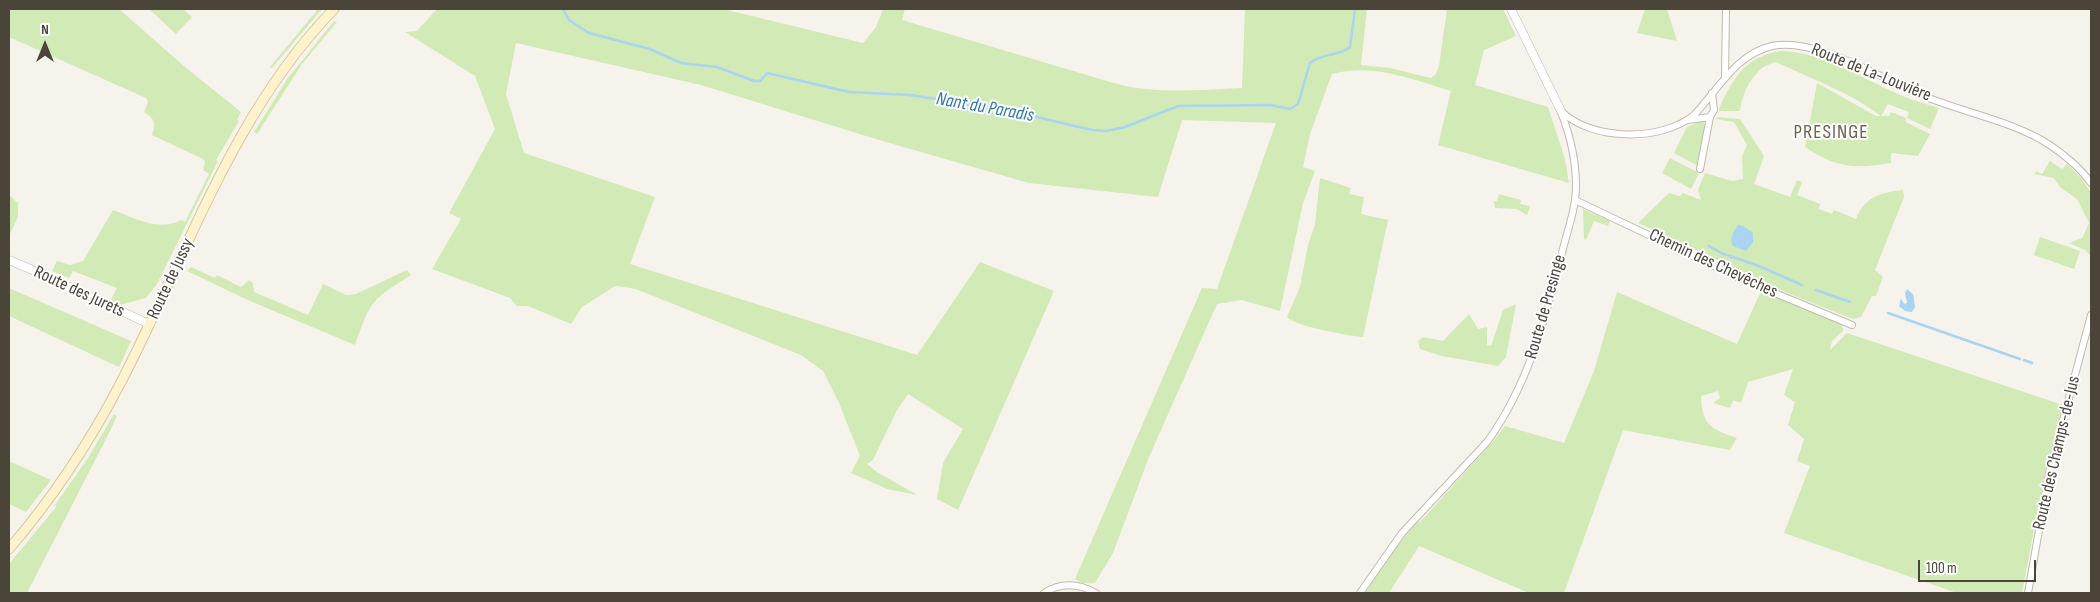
<!DOCTYPE html>
<meta charset="utf-8">
<style>
body{margin:0}
#map{position:relative;width:2100px;height:602px;overflow:hidden;background:#f6f3ec;font-family:"Sofia Sans Condensed",sans-serif}
canvas{display:block}
.frame{position:absolute;inset:0;border:10px solid #4b4439;pointer-events:none}
.north{position:absolute;left:20px;top:20px;width:50px;height:50px;-webkit-text-stroke:4px #fff;paint-order:stroke;rotate:0deg;font-size:14px;font-weight:700;line-height:20px;text-align:center;color:#4b4439}
.north::after{content:'';display:block;margin:auto;width:18px;height:22px;background:#4b4439;clip-path:polygon(50% 0,100% 100%,50% 72%,0 100%)}
.scale{position:absolute;left:1918px;top:560px;width:118px;height:22px;box-sizing:border-box;border:2px solid #4b4439;border-top:0;padding-left:6px;font-size:15px;line-height:18px;white-space:nowrap;color:#4b4439;-webkit-text-stroke:4px #fff;paint-order:stroke}
</style>
<div id="map">
<canvas width="2100" height="602"></canvas>
<div class="frame"></div>
<div class="north">N</div>
<div class="scale">100 m</div>
</div>
<script>
const context = document.querySelector('canvas').getContext('2d');
context.lineJoin = 'round';
function fillPath(path, color) {
  context.fillStyle = color;
  context.fill(path, 'evenodd');
}
function stroke(path, color, width, dash) {
  context.strokeStyle = color;
  context.lineWidth = width;
  context.lineCap = dash ? 'butt' : 'round';
  context.setLineDash(dash || []);
  context.stroke(path);
}
function drawText(font, color, halo, rows, align = 'center') {
  context.font = font + ' "Sofia Sans Condensed",sans-serif';
  context.lineWidth = 4;
  context.setLineDash([]);
  context.textBaseline = 'middle';
  context.strokeStyle = halo;
  context.fillStyle = color;
  for (const [text, x, y, turn = 0] of rows) {
    context.save();
    context.translate(x, y);
    context.rotate((+turn || 0) * Math.PI / 180);
    context.textAlign = isNaN(turn) ? turn : align;
    if (halo) context.strokeText(text, 0, 0);
    context.fillText(text, 0, 0);
    context.restore();
  }
}
const green = new Path2D(`
 M 9,9 L 119,9 L 185,67 L 241,112 L 237,120 L 239,121 L 216,160 L 218,161 L 157,284 L 146,298 L 120,305 L 111,299 L 117,288 L 73,271 L 69,278 L 52,271 L 57,261 L 70,265 L 83,261 L 113,210 C 135,218 158,232 181,220 L 185,222 L 209,174 L 203,170 L 205,162 L 203,159 L 152,135 C 156,123 155,119 144,112 L 148,102 L 146,98 L 9,37 Z
 M 149,9 L 183,9 L 192,17 L 176,34 Z
 M 318,9 L 322,9 L 272,68 L 270,67 Z
 M 437,9 L 723,9 L 863,43 L 876,27 L 883,9 L 905,9 L 902,20 L 1117,84 C 1157,94 1200,90 1242,88 L 1245,9 L 1367,9 L 1361,65 L 1390,68 L 1431,78 L 1436,74 L 1439,66 L 1447,9 L 1503,9 L 1516,36 L 1484,50 L 1475,85 L 1548,107 L 1565,159 L 1569,183 L 1438,145 L 1451,91 C 1410,79 1375,63 1332,74 L 1310,134 L 1303,167 L 1315,171 L 1303,203 L 1280,311 L 1242,300 L 1217,304 L 1149,457 L 1113,553 L 1095,583 L 1082,583 L 1075,579 L 1202,288 L 1217,289 L 1276,123 L 1182,120 L 1158,197 L 1029,183 L 879,140 L 701,85 L 516,43 L 506,94 L 524,153 L 655,197 L 630,264 L 917,355 L 980,262 L 1054,291 L 958,510 L 937,499 L 943,463 L 963,429 L 908,394 L 896,412 L 873,460 L 867,464 L 877,472 L 917,495 L 887,489 L 851,473 L 860,456 L 839,403 L 823,371 L 801,355 L 636,289 L 617,286 L 612,288 L 582,307 L 571,324 L 528,306 L 517,306 L 510,298 L 432,269 L 461,219 L 449,213 L 495,129 L 475,76 L 405,32 L 417,31 Z
 M 1645,9 L 1667,9 L 1677,41 L 1637,33 Z
 M 334,21 L 337,22 L 302,64 L 257,134 L 254,132 L 288,78 Z
 M 1781,51 C 1825,52 1863,80 1903,96 C 1914,101 1927,104 1939,108 L 1930,129 L 1907,118 L 1909,112 L 1888,104 L 1881,116 C 1849,92 1812,79 1776,62 C 1754,67 1743,90 1740,111 L 1719,111 L 1720,106 C 1735,76 1745,57 1781,51 Z
 M 1817,83 L 1876,116 L 1889,116 L 1891,112 L 1906,118 L 1906,122 L 1930,134 L 1918,156 L 1891,153 L 1891,163 C 1855,169 1836,168 1805,147 Z
 M 1718,117 L 1740,119 L 1764,156 L 1754,184 L 1790,197 L 1797,180 L 1802,182 L 1797,195 L 1820,204 L 1819,209 L 1832,214 L 1834,210 L 1856,219 C 1866,195 1881,193 1903,190 L 1904,197 L 1875,270 L 1883,277 L 1876,296 L 1872,296 L 1861,317 L 1853,319 L 1792,295 L 1638,223 L 1669,193 L 1680,196 L 1683,193 L 1701,200 L 1698,190 L 1705,173 L 1732,181 L 1743,179 L 1742,156 L 1747,145 L 1734,122 L 1716,119 Z
 M 1702,121 L 1706,125 L 1698,166 L 1674,153 L 1687,127 Z
 M 1670,158 L 1699,173 L 1691,189 L 1662,173 Z
 M 2050,161 L 2062,169 L 2067,164 L 2083,180 L 2091,193 L 2091,256 L 2085,250 L 2069,243 L 2082,238 L 2089,223 L 2077,199 L 2060,187 L 2054,178 L 2034,174 L 2036,171 L 2042,174 Z
 M 1320,178 L 1351,188 L 1349,194 L 1364,197 L 1361,214 L 1388,220 L 1363,337 C 1350,336 1293,326 1287,317 L 1300,287 L 1308,245 L 1315,224 Z
 M 1499,194 L 1521,200 L 1520,204 L 1530,206 L 1527,215 L 1517,209 L 1495,208 L 1494,201 L 1497,201 Z
 M 9,195 L 18,203 L 18,217 L 9,236 Z
 M 1583,209 L 1610,221 L 1608,226 L 1594,221 L 1586,240 L 1584,239 Z
 M 2040,237 L 2080,251 L 2074,269 L 2034,255 Z
 M 191,267 L 215,278 L 217,275 L 241,287 L 249,280 L 253,283 L 254,292 L 308,315 L 323,284 L 346,295 L 356,294 L 407,270 L 411,275 C 371,300 371,300 355,345 L 250,301 L 187,271 Z
 M 9,288 L 131,341 L 119,367 L 9,316 Z
 M 1761,291 L 1842,323 L 1843,331 L 1832,341 L 1830,350 L 1847,333 L 2063,405 L 2045,472 L 2022,593 L 1957,593 L 1784,533 L 1810,466 L 1797,461 L 1804,439 L 1788,425 L 1795,402 L 1784,395 L 1793,369 L 1748,382 L 1741,403 L 1733,400 L 1730,408 L 1713,403 L 1720,398 L 1718,391 L 1701,396 C 1702,425 1710,429 1737,438 L 1730,450 L 1623,430 L 1564,593 L 1529,593 L 1419,546 L 1389,593 L 1365,593 L 1387,560 L 1417,520 L 1420,522 L 1495,439 L 1505,426 L 1564,443 L 1594,371 L 1617,292 L 1737,344 Z
 M 1516,304 L 1506,357 L 1498,366 L 1442,356 L 1420,349 L 1418,341 L 1423,337 L 1443,341 L 1469,314 L 1478,329 L 1487,327 L 1487,345 L 1491,346 L 1503,310 Z
 M 114,414 L 117,416 L 110,431 L 27,593 L 9,593 L 9,564 L 56,507 L 55,505 L 88,458 Z
 M 9,461 L 51,480 L 26,512 L 9,504 Z`);
const water = new Path2D(`
 M 1738,225 L 1743,226 L 1753,233 L 1753,242 L 1746,251 L 1733,246 C 1729,238 1733,233 1738,225 Z
 M 1907,289 L 1913,294 L 1915,307 L 1912,312 L 1905,311 L 1899,306 L 1901,298 L 1904,304 L 1907,303 L 1905,293 Z`);
const stream = new Path2D(`
 M 563,9 L 569,20 L 589,33 L 650,49 L 681,63 L 717,67 L 754,81 L 760,81 L 767,73 L 849,92 L 910,95 L 1006,110 L 1092,130 L 1107,131 L 1125,127 L 1178,106 L 1270,105 L 1290,109 L 1298,104 L 1310,63 C 1324,52 1338,57 1350,47 L 1355,9
 M 1709,246 L 1721,253 L 1759,266 L 1802,285
 M 1816,290 L 1850,302
 M 1888,313 L 2020,359
 M 2024,360 L 2032,363`);
const minor = new Path2D(`
 M 1725,77 L 1726,9
 M 1561,111 C 1591,141 1661,142 1694,115 C 1718,90 1736,54 1772,46 C 1817,37 1884,80 1926,97 C 1964,112 2002,119 2040,139 C 2060,151 2078,165 2091,183
 M 1688,120 L 1710,117 L 1714,110 L 1712,93
 M 1700,169 L 1710,117
 M 1575,200 L 1741,279 L 1852,325
 M 1044,593 C 1061,582 1078,583 1096,593
 M 1360,593 L 1402,533 L 1487,442 C 1528,386 1545,320 1562,253 C 1567,231 1576,209 1576,186 C 1576,162 1570,135 1561,112
 M 2028,593 L 2049,473 L 2091,315`);
const tertiary = new Path2D(`
 M 1511,9 L 1561,111
 M 9,260 L 42,274 L 149,324`);
const secondary = new Path2D(`
 M 9,549 C 52,499 88,445 119,386 C 186,258 231,115 334,9`);
const streetNames = [
 ["Route de La-Louvière",1871,73,22],
 ["Chemin des Chevêches",1713,264,25],
 ["Route de Jussy",171,279,-65],
 ["Route des Jurets",79,292,25],
 ["Route de Presinge",1546,307,-74],
 ["Route des Champs-de-Jus",2057,453,-77]
];
const waterNames = [
 ["Nant du Paradis",985,108,10]
];
const quarterNames = [
 ["PRESINGE",1831,133]
];
fillPath(green, '#d2eab5');
fillPath(water, '#a9d4f2');
stroke(stream, '#a9d4f2', 2.5);
stroke(minor, '#c2bbae', 8);
stroke(tertiary, '#c2bbae', 9);
stroke(secondary, '#d6c79b', 11);
stroke(minor, '#fff', 6);
stroke(tertiary, '#fff', 8);
stroke(secondary, '#fff3cd', 9);
drawText('18px', '#4b4439', '#fff', streetNames);
drawText('italic 19px', '#2e7ab2', '#fff', waterNames);
context.letterSpacing = '1px';
drawText('20px', '#6e6250', '#fff', quarterNames);
context.letterSpacing = '0px';
</script>
